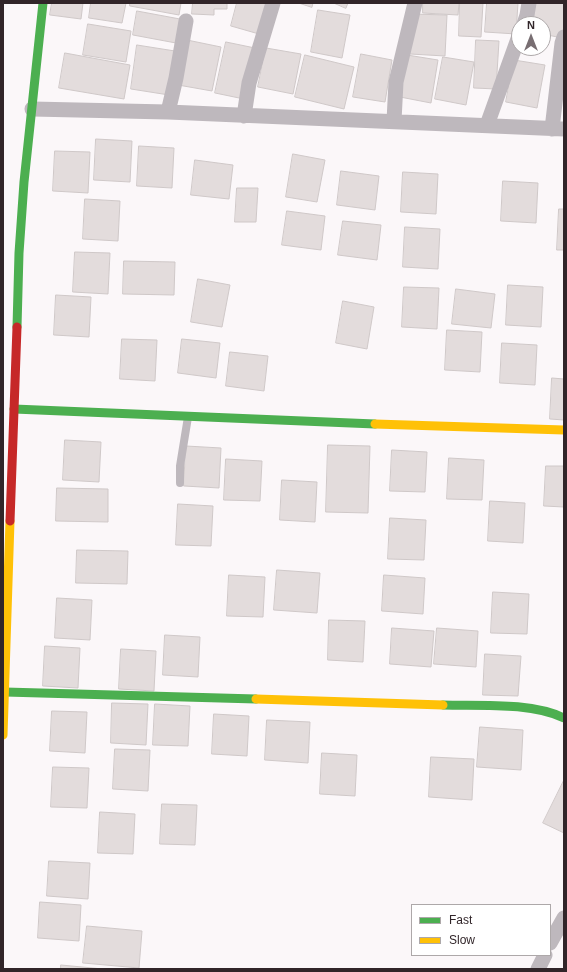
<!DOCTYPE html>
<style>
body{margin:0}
#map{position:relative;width:567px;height:972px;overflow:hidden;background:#fbf7f9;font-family:Arial,sans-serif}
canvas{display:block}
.frame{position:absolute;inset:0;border:4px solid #312529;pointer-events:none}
.legend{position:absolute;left:411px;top:904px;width:140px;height:52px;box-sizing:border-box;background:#fff;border:1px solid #ada8a9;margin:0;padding:5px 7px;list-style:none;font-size:12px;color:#312529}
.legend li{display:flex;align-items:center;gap:8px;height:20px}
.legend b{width:20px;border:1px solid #ada8a9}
.north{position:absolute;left:511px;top:16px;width:40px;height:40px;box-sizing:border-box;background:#fff;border:1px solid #ada8a9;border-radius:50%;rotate:0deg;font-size:11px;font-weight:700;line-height:16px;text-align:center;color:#312529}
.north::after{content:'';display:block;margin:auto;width:14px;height:18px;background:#786e72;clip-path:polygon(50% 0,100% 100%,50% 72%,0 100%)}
</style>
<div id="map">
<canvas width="567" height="972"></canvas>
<div class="frame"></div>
<ul class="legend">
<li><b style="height:5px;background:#4caf50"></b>Fast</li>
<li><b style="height:5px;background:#ffc107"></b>Slow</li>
</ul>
<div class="north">N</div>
</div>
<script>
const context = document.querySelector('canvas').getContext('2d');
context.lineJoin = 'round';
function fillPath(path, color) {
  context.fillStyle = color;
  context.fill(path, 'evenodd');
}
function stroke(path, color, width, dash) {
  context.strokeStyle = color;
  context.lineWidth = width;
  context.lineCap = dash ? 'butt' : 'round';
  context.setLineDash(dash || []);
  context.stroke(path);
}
const building = new Path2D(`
 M 52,3 L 83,3 L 81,19 L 50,15 Z
 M 91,3 L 126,3 L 122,23 L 89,18 Z
 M 130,3 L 181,3 L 179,15 L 130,6 Z
 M 193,3 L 227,3 L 227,9 L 214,9 L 214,15 L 192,14 Z
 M 237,3 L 268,3 L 259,34 L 231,26 Z
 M 299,3 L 313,3 L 312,7 Z
 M 334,3 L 348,3 L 346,8 Z
 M 423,3 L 459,3 L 458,15 L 423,13 Z
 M 460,3 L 483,3 L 481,37 L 459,36 Z
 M 487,3 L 518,3 L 516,34 L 485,32 Z
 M 536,3 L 564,3 L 564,28 L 562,38 L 543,34 L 543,24 L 533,24 Z
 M 318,10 L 350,15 L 342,58 L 311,52 Z
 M 137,11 L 180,19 L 176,43 L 133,35 Z
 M 412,14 L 447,15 L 445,56 L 410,54 Z
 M 88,24 L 131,31 L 126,62 L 83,55 Z
 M 187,40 L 221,47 L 212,91 L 178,85 Z
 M 476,40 L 499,41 L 496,89 L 474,88 Z
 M 226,42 L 255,48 L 244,99 L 215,93 Z
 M 137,45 L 175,51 L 169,95 L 131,89 Z
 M 266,48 L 301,54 L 293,94 L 258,87 Z
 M 65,53 L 130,65 L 124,99 L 59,88 Z
 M 361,54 L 392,60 L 385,102 L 353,97 Z
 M 305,55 L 354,67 L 344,109 L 295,97 Z
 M 407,55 L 438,60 L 431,103 L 400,97 Z
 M 443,57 L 474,62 L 466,105 L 435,99 Z
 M 514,60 L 545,65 L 537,108 L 506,102 Z
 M 96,139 L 132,141 L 130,182 L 94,180 Z
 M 139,146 L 174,148 L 172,188 L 137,186 Z
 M 55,151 L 90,152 L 88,193 L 53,191 Z
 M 293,154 L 325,160 L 317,202 L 286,197 Z
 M 195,160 L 233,165 L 229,199 L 191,195 Z
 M 341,171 L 379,176 L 375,210 L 337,205 Z
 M 403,172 L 438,174 L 436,214 L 401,212 Z
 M 503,181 L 538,183 L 536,223 L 501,221 Z
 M 237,188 L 258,188 L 256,222 L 235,222 Z
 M 85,199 L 120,201 L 118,241 L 83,239 Z
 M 559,209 L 564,209 L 564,250 L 557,250 Z
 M 287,211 L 325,216 L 321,250 L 282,245 Z
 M 343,221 L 381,225 L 377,260 L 338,255 Z
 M 405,227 L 440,229 L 438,269 L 403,267 Z
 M 75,252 L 110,253 L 108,294 L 73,292 Z
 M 124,261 L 175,262 L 174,295 L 123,294 Z
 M 198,279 L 230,285 L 222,327 L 191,322 Z
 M 508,285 L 543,287 L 541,327 L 506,325 Z
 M 404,287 L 439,288 L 437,329 L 402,327 Z
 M 456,289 L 495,294 L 491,328 L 452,324 Z
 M 56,295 L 91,297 L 89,337 L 54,335 Z
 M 343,301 L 374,307 L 367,349 L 336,343 Z
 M 447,330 L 482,332 L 480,372 L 445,370 Z
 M 122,339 L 157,340 L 155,381 L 120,379 Z
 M 182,339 L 220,343 L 216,378 L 178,373 Z
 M 502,343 L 537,345 L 535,385 L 500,383 Z
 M 230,352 L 268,356 L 264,391 L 226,386 Z
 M 552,378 L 564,379 L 564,420 L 550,419 Z
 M 65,440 L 101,442 L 99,482 L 63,480 Z
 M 328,445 L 370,446 L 368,513 L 326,512 Z
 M 186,446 L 221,448 L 219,488 L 184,486 Z
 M 392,450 L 427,452 L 425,492 L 390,491 Z
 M 449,458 L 484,460 L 482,500 L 447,499 Z
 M 226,459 L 262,461 L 260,501 L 224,500 Z
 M 546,466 L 564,466 L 564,507 L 544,506 Z
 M 282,480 L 317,482 L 315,522 L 280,520 Z
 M 57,488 L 108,489 L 108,522 L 56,521 Z
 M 490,501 L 525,503 L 523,543 L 488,541 Z
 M 178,504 L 213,506 L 211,546 L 176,545 Z
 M 390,518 L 426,520 L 424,560 L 388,559 Z
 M 77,550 L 128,551 L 127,584 L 76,583 Z
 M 277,570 L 320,573 L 317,613 L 274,610 Z
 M 229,575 L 265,577 L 263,617 L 227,616 Z
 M 384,575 L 425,578 L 423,614 L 382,611 Z
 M 493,592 L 529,594 L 527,634 L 491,633 Z
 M 57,598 L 92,600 L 90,640 L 55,638 Z
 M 329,620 L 365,621 L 363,662 L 328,660 Z
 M 392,628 L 434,631 L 431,667 L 390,664 Z
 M 437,628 L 478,631 L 476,667 L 434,664 Z
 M 165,635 L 200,637 L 198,677 L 163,675 Z
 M 45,646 L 80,648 L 78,688 L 43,686 Z
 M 121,649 L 156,651 L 154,691 L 119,689 Z
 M 485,654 L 521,656 L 518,696 L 483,695 Z
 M 112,703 L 148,704 L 146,745 L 111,743 Z
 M 155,704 L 190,706 L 188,746 L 153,745 Z
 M 52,711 L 87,712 L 85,753 L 50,751 Z
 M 214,714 L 249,716 L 247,756 L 212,754 Z
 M 267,720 L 310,722 L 308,763 L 265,760 Z
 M 480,727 L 523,730 L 521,770 L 477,767 Z
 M 115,749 L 150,750 L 148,791 L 113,789 Z
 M 322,753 L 357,755 L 355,796 L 320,794 Z
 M 431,757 L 474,759 L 472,800 L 429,797 Z
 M 53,767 L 89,768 L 87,808 L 51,807 Z
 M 564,780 L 564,833 L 543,823 Z
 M 162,804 L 197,805 L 195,845 L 160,844 Z
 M 100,812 L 135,814 L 133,854 L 98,853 Z
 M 49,861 L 90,863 L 88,899 L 47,896 Z
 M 40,902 L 81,905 L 79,941 L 38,938 Z
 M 87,926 L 142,931 L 139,968 L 83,963 Z
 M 61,965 L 103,969 L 61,969 Z`);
const lane = new Path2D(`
 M 180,483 L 180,466 L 188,417`);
const street = new Path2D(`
 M 524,24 L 527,15 L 529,3
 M 32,109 L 168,112 L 564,129
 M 168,112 L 176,78 L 186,21
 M 244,116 L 249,83 L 273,3
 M 394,121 L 396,82 L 415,3
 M 487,125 L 519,36
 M 552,129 L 562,43 L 564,37
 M 550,943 L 564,918
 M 538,969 L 545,955`);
const fast = new Path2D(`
 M 17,327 L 19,253 L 24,182 L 43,3
 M 14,409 L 375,424
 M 5,692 L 256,699
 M 443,705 C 480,706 531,702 564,718`);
const slow = new Path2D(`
 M 375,424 L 564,430
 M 256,699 L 443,705
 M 3,735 L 10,521`);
const jam = new Path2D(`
 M 10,521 L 17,327`);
fillPath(building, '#e3dcdc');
stroke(building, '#cfc8c8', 1);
stroke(lane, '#beb8bd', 8);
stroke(street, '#beb8bd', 15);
stroke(fast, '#4caf50', 9);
stroke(slow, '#ffc107', 9);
stroke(jam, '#c62828', 9);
</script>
